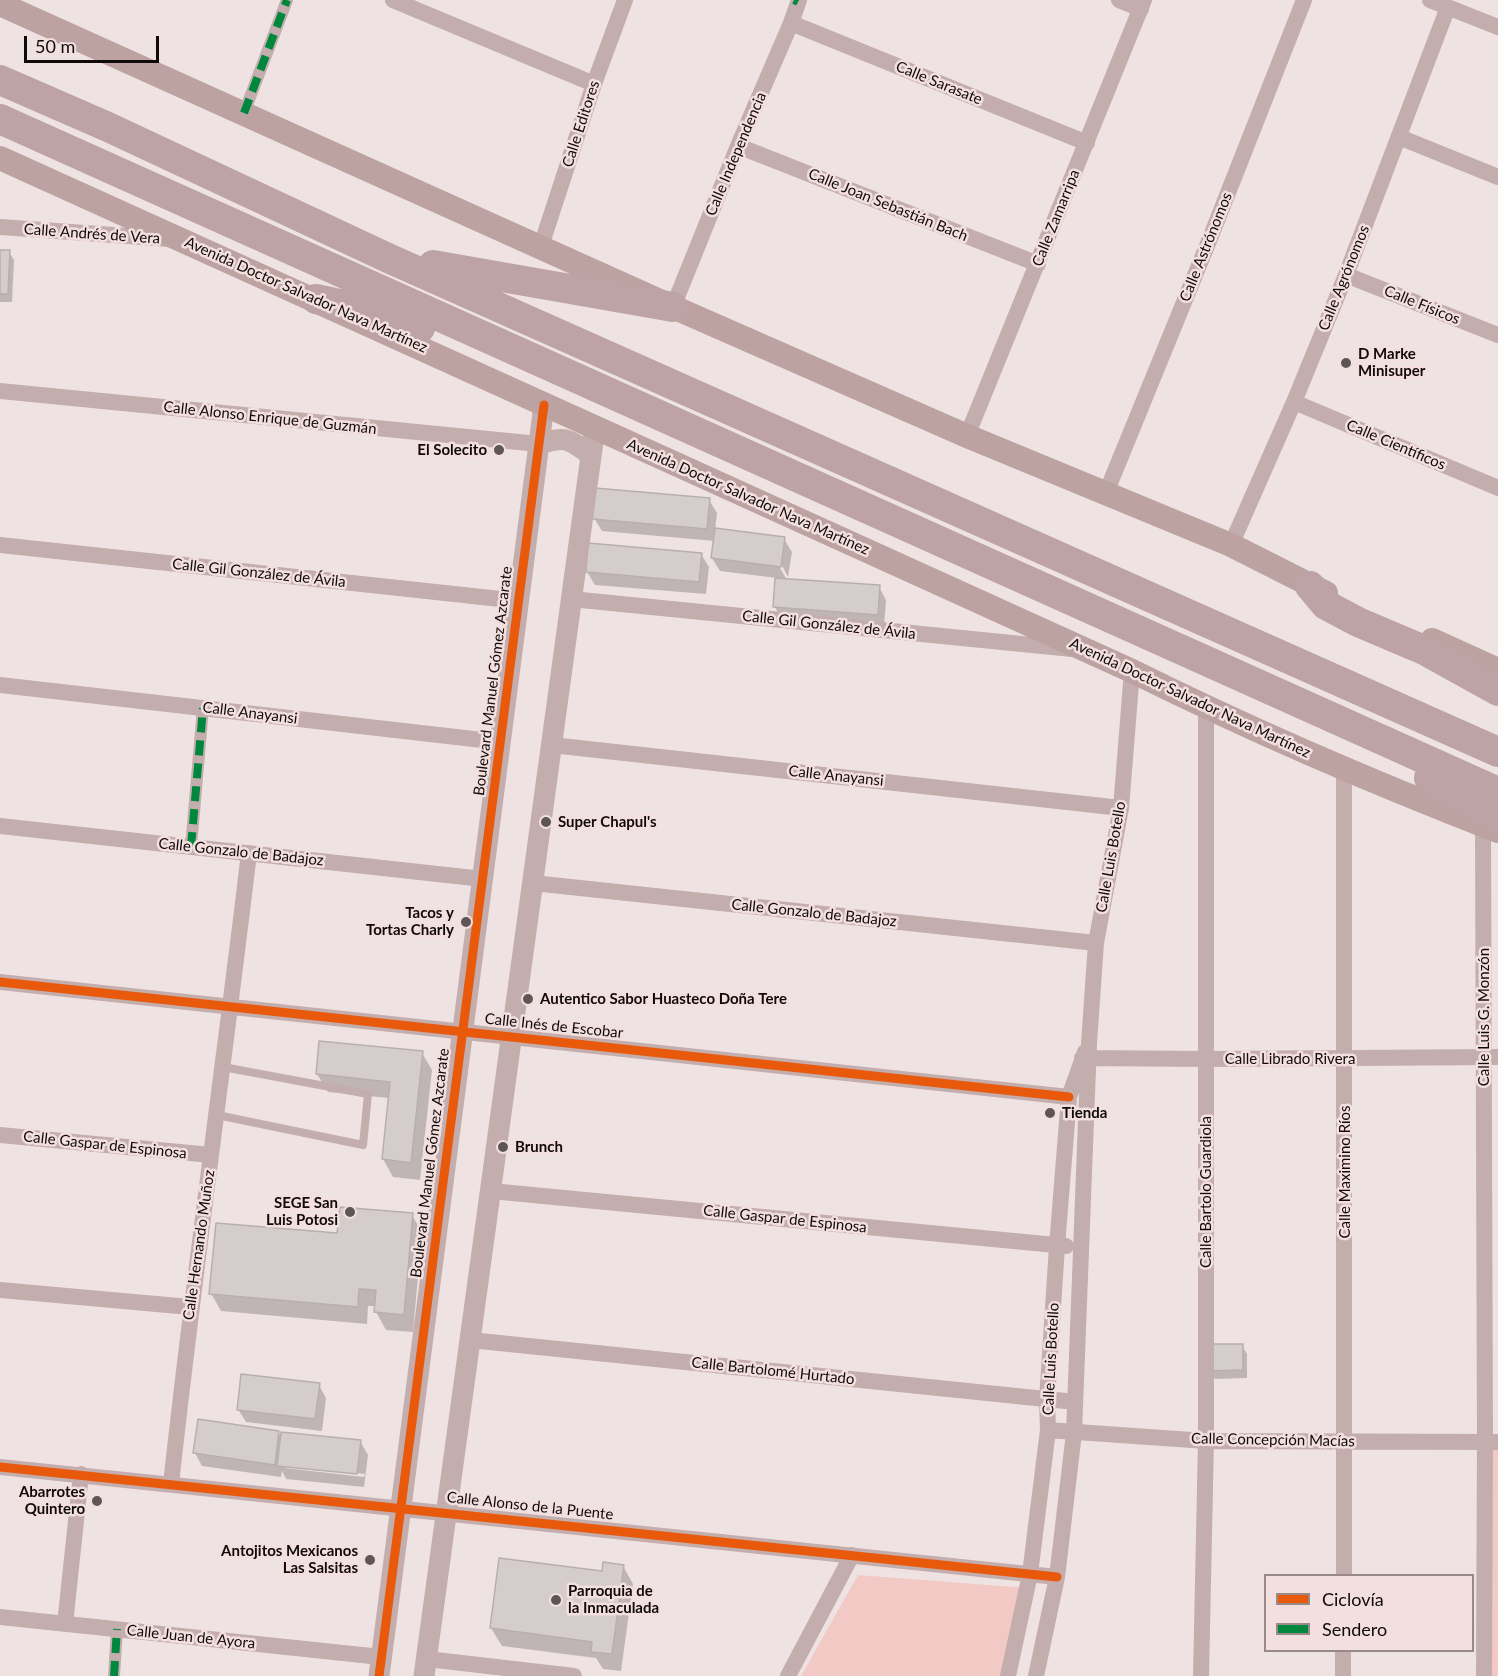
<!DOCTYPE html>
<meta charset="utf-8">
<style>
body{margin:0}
#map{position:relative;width:1498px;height:1676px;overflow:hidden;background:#eee3e2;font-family:Lato,sans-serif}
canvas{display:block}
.legend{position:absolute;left:1264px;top:1574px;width:210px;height:78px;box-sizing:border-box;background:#f2dfde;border:2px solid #988a89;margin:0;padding:8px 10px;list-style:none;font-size:18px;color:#100a0a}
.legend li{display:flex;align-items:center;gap:12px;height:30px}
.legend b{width:30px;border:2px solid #988a89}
.scale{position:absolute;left:24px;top:36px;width:135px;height:27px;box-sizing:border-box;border:3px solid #100a0a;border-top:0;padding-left:8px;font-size:18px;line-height:21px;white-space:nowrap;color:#100a0a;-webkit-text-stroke:4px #f2dfde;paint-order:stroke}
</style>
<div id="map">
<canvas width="1498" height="1676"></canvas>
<ul class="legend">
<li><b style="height:8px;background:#e8590c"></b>Ciclovía</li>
<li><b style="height:8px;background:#00873e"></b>Sendero</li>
</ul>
<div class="scale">50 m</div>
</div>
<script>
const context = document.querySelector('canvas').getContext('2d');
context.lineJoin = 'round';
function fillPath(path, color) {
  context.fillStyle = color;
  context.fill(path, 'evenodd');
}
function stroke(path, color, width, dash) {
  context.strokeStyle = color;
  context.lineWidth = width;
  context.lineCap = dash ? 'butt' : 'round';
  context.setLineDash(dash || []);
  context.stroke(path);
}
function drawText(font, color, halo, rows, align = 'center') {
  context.font = font + ' Lato,sans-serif';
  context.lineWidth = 5;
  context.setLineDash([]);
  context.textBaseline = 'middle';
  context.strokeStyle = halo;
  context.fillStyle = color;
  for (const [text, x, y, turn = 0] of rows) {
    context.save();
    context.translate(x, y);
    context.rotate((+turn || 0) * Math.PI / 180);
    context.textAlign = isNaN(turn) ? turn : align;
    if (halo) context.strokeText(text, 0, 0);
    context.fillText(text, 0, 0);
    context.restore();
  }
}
const green = new Path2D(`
 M 1486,1444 L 1498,1444 L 1498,1676 L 1487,1676 Z
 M 858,1575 L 1027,1588 L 1011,1676 L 801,1676 Z`);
const shadow = new Path2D(`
 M 0,252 L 9,252 L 14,260 L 12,302 L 0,302 Z
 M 709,500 L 717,513 L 715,530 L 784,539 L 792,552 L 788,577 L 779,560 L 776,561 L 787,580 L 879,587 L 886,600 L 884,627 L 782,620 L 775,607 L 777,578 L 720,571 L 712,558 L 715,541 L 602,531 L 594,518 Z
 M 701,554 L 709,567 L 706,594 L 595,585 L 587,572 Z
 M 422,1053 L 432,1070 L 420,1180 L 393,1177 L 383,1159 L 389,1098 L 328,1092 L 317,1074 Z
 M 412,1215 L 422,1232 L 413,1332 L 386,1330 L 376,1312 L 376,1306 L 368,1306 L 367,1324 L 221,1311 L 211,1293 L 338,1235 Z
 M 1242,1346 L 1247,1354 L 1247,1378 L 1215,1379 L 1210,1370 Z
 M 319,1385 L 326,1398 L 322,1431 L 246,1422 L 238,1409 Z
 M 278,1432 L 282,1438 L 360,1441 L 368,1455 L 364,1487 L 286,1479 L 282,1471 L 281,1477 L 202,1466 L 195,1453 ZM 285,1465 L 365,1474 L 364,1477 L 285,1468 Z
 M 623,1566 L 633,1584 L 621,1671 L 603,1669 L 596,1658 L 502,1646 L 491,1628 Z`);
const building = new Path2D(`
 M 0,250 L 10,250 L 8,294 L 0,294 Z
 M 595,488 L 710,498 L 707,529 L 592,519 Z
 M 715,528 L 785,537 L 781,567 L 711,558 Z
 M 588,543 L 702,553 L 699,582 L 586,572 Z
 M 775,578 L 880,585 L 878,615 L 773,607 Z
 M 319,1041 L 423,1051 L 411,1163 L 382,1159 L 390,1082 L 316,1074 Z
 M 340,1207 L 413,1213 L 404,1315 L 374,1312 L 376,1290 L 359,1289 L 358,1307 L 209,1294 L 216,1223 L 337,1233 Z
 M 1209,1344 L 1243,1344 L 1243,1370 L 1209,1371 Z
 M 241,1374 L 320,1383 L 315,1419 L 237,1410 Z
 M 198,1419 L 279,1431 L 275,1465 L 193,1453 Z
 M 281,1432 L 361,1440 L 357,1474 L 277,1466 Z
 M 499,1558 L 602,1571 L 603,1562 L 624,1565 L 612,1654 L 591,1652 L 592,1642 L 490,1628 Z`);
const service = new Path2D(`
 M 217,1115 L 363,1145 L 368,1094 L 223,1067`);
const pedestrian = new Path2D(`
 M 244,113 L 287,0
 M 191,847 L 203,708
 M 114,1676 L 117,1629`);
const minor = new Path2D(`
 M 393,0 L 594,84
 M 1119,0 L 1141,9
 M 1430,0 L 1498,27
 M 791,23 L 1087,143
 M 1399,137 L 1498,177
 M 738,146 L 1038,264
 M 0,227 L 170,239
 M 540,249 L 594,84 L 625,0
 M 1346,275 L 1498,335
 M 673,307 L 738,146 L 791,23 L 799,0
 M 0,391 L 539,444
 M 1294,402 L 1498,488
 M 967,436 L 1144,0
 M 1106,493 L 1211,236 L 1304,0
 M 0,545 L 519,601
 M 1231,545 L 1294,402 L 1346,275 L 1448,7
 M 571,599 L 1072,649
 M 0,685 L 500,742
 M 552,745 L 1121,808
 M 1344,768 L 1344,1576
 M 1483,825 L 1485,1442 L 1484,1676
 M 0,826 L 483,879
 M 533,883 L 1096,943
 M 0,982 L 1069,1097
 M 1082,1058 L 1206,1059 L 1498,1057
 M 0,1135 L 211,1155
 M 491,1191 L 1066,1246
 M 0,1290 L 190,1307
 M 470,1340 L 1075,1402
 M 1048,1430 L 1206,1441 L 1498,1442
 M 0,1467 L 1057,1577
 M 171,1484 C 194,1273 224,1064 249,853
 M 0,1617 L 381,1657
 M 65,1624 L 81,1474
 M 427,1659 L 574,1676
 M 788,1676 L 852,1555
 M 1008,1676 L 1030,1574 L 1048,1430 L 1047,1400 L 1057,1246 L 1069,1097 L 1085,1052
 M 1036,1676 L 1057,1577 L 1074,1433 L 1089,1043 L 1096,943 L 1121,808 L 1132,671
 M 1201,1676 L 1206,1441 L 1206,708
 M 1343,1676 L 1343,1650`);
const tertiary = new Path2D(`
 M 539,444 C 568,436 567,438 591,455
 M 379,1676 L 544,405
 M 424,1676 L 595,427`);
const secondary = new Path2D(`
 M 0,4 L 673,307 L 967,436 L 1231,545 L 1326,593
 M 0,158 C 379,327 754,501 1132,671 C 1251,730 1374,783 1498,831
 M 1432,640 L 1498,670`);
const motorway = new Path2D(`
 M 0,80 L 108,127 L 388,258 L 1498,752
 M 0,119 L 1498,792
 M 433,265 L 673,307
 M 316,299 L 380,313 L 420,328
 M 1310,586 L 1326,605 L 1358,622 L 1424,650 L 1498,691
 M 1429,778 L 1498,819`);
const quiet = new Path2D(`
 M 794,0 L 798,2
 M 244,113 L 287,0
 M 191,847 L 203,708
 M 114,1676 L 117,1629`);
const cycleway = new Path2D(`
 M 0,982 L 1069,1097
 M 0,1467 L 1057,1577
 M 379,1676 L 544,405`);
const markers = [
 [1346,363,6,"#5e5656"],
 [499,450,6,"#5e5656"],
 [546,822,6,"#5e5656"],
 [466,922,6,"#5e5656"],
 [528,999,6,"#5e5656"],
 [1050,1113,6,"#5e5656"],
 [503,1147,6,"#5e5656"],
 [350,1212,6,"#5e5656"],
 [97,1501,6,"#5e5656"],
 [370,1560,6,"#5e5656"],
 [556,1600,6,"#5e5656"]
];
const streetNames = [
 ["Calle Sarasate",939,83,22],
 ["Calle Editores",581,124,-72],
 ["Calle Independencia",736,154,-67],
 ["Calle Joan Sebastián Bach",888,205,22],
 ["Calle Zamarripa",1056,218,-68],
 ["Calle Andrés de Vera",92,234,4],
 ["Calle Astrónomos",1206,247,-68],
 ["Calle Agrónomos",1344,278,-68],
 ["Avenida Doctor Salvador Nava Martínez",306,295,24],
 ["Calle Físicos",1422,305,22],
 ["Calle Alonso Enrique de Guzmán",270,418,6],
 ["Calle Científicos",1396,445,23],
 ["Avenida Doctor Salvador Nava Martínez",748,497,24],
 ["Calle Gil González de Ávila",259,573,6],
 ["Calle Gil González de Ávila",829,625,6],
 ["Boulevard Manuel Gómez Azcarate",493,681,-83],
 ["Avenida Doctor Salvador Nava Martínez",1190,698,25],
 ["Calle Anayansi",250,713,7],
 ["Calle Anayansi",836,776,6],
 ["Calle Gonzalo de Badajoz",241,852,6],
 ["Calle Luis Botello",1111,857,-80],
 ["Calle Gonzalo de Badajoz",814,913,6],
 ["Calle Luis G. Monzón",1484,1017,-90],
 ["Calle Inés de Escobar",554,1026,6],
 ["Calle Librado Rivera",1290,1059],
 ["Calle Gaspar de Espinosa",105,1145,6],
 ["Boulevard Manuel Gómez Azcarate",430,1163,-83],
 ["Calle Maximino Ríos",1345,1172,-90],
 ["Calle Bartolo Guardiola",1206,1192,-90],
 ["Calle Gaspar de Espinosa",785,1219,6],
 ["Calle Hernando Muñoz",199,1245,-82],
 ["Calle Luis Botello",1051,1359,-87],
 ["Calle Bartolomé Hurtado",773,1371,6],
 ["Calle Concepción Macías",1273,1440,1],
 ["Calle Alonso de la Puente",530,1506,6],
 ["Calle Juan de Ayora",191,1637,6]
];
const poiNames = [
 ["D Marke",1358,354],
 ["Minisuper",1358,371],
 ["El Solecito",487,450,"right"],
 ["Super Chapul's",558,822],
 ["Tacos y",454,913,"right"],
 ["Tortas Charly",454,930,"right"],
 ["Autentico Sabor Huasteco Doña Tere",540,999],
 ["Tienda",1062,1113],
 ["Brunch",515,1147],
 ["SEGE San",338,1203,"right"],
 ["Luis Potosi",338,1220,"right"],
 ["Abarrotes",85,1492,"right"],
 ["Quintero",85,1509,"right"],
 ["Antojitos Mexicanos",358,1551,"right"],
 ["Las Salsitas",358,1568,"right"],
 ["Parroquia de",568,1591],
 ["la Inmaculada",568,1608]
];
fillPath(green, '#f3c9c6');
fillPath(shadow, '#0003');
fillPath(building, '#d5cdcc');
stroke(building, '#b7afae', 1.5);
stroke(service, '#c4adad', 8);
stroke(pedestrian, '#c4adad', 12);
stroke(minor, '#c4adad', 16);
stroke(tertiary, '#c4adad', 21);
stroke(secondary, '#bca2a1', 24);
stroke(motorway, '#bea3a6', 30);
stroke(quiet, '#00873e', 8, [15, 8]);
stroke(cycleway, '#e8590c', 9);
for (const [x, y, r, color] of markers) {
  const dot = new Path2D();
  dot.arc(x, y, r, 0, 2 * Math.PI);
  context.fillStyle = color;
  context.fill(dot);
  stroke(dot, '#f2dfde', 2);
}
drawText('15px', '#100a0a', '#f2dfde', streetNames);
drawText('bold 15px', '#100a0a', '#f2dfde', poiNames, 'left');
</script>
